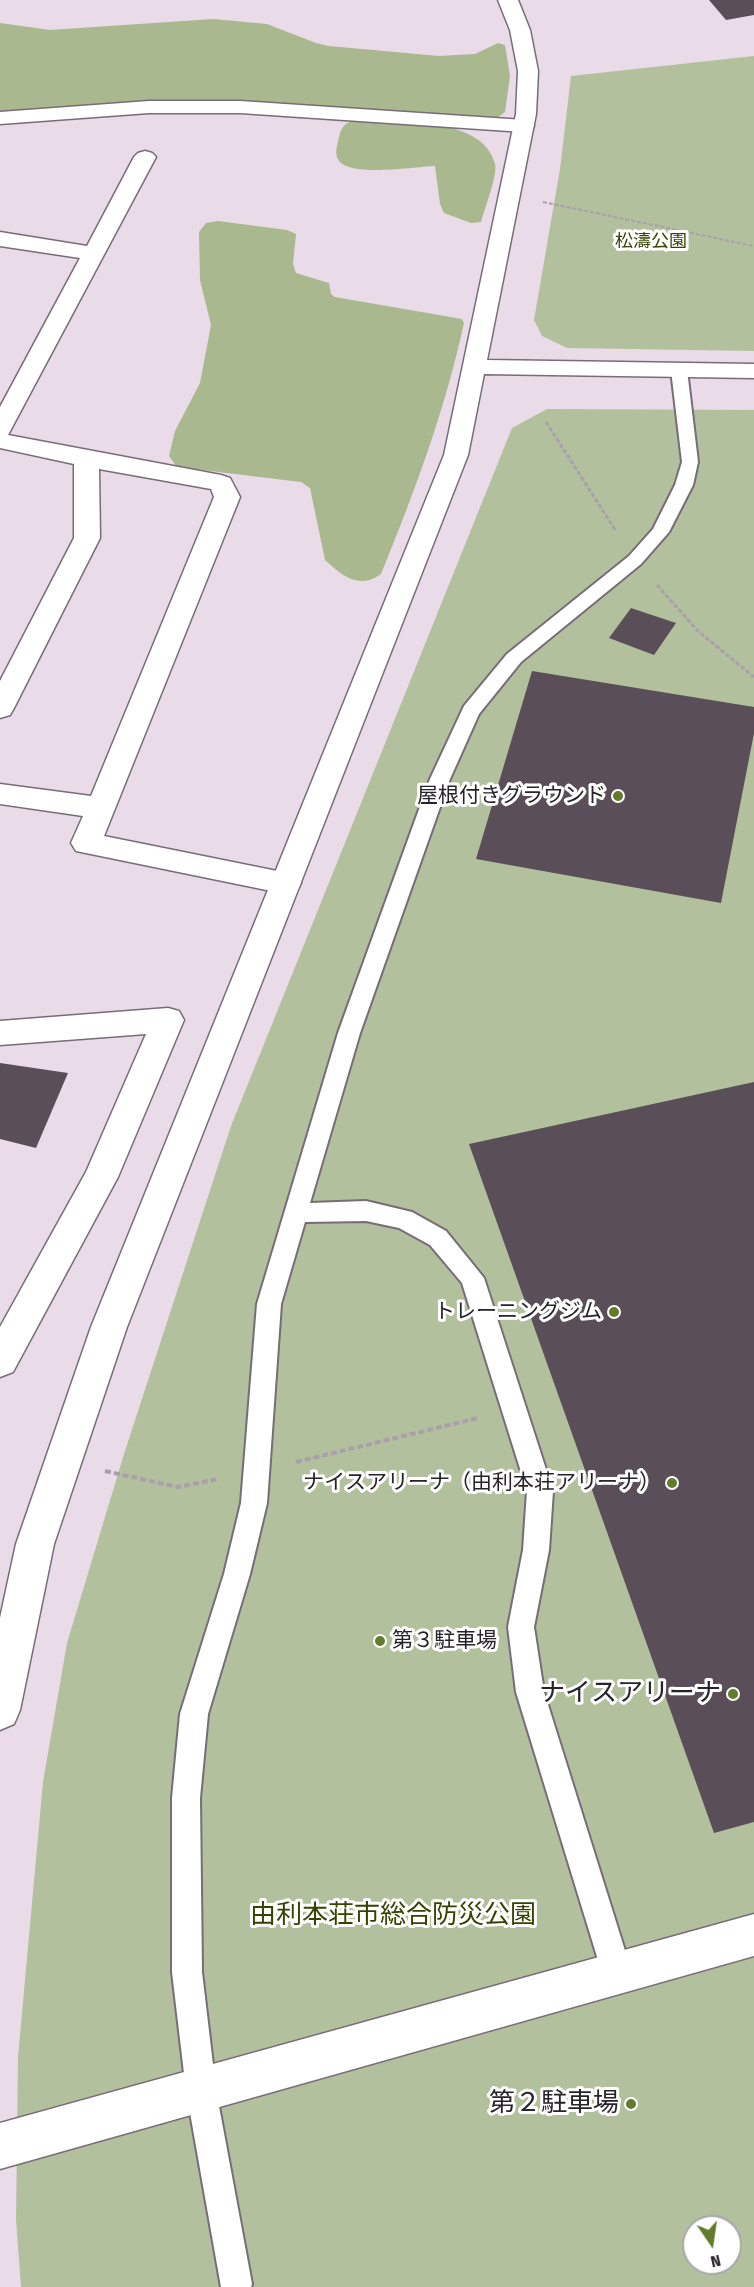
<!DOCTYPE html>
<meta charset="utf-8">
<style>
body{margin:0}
#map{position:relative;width:754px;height:2287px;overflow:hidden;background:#e9dce8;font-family:"Fira Sans Condensed",sans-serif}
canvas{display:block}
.north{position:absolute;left:682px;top:2215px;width:60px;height:60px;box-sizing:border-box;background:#fff;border:2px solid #a9a7a9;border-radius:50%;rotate:167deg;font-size:16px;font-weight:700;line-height:24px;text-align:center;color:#282328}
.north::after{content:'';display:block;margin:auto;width:21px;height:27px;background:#637b2d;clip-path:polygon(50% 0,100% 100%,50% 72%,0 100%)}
</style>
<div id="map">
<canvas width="754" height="2287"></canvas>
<div class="north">N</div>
</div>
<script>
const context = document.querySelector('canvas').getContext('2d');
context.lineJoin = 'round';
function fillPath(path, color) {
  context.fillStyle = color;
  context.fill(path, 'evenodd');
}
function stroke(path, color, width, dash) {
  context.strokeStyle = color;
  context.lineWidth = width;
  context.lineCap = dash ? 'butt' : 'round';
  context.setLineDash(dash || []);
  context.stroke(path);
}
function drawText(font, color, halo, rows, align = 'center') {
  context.font = font + ' "Fira Sans Condensed","Noto Sans JP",sans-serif';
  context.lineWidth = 6;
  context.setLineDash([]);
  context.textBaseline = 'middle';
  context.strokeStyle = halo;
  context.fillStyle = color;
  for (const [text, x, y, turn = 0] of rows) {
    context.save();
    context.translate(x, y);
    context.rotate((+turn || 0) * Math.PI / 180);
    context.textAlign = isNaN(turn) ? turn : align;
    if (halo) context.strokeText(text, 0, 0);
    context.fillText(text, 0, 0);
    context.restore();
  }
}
const green = new Path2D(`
 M 754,56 L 754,351 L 567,348 L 542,336 L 534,320 L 560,169 L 571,76 Z
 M 547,409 L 754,410 L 754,2287 L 21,2287 L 16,2220 L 18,2057 L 43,1782 L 67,1643 L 124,1454 L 231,1126 L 512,428 ZM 694,2227 L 730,2227 L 730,2263 L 694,2263 Z`);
const forest = new Path2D(`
 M 213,19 L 267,24 L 316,43 L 329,46 L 439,56 L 475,54 L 498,43 L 505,45 L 510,76 L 505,112 L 497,118 L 263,103 L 146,101 L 0,111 L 0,23 L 50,30 Z
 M 358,120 C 396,123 483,115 495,164 C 498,175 484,210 481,222 L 471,223 L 444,213 L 440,204 L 435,166 C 415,167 356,176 341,163 C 333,156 337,146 339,137 C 342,125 346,122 358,120 Z
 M 218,221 L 287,230 L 296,234 L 293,264 L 296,273 L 329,283 L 331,294 L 335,297 L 462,319 L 464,323 C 445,410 415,491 381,574 C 358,590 343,576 325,560 L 310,488 L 301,482 L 177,467 L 169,456 L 175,431 L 200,383 L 211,325 L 200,280 L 199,232 L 206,223 Z`);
const building = new Path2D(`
 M 709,0 L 754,0 L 754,15 L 726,20 Z
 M 631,608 L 676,623 L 654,655 L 609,638 Z
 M 532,671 L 754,707 L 754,733 L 721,903 L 476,859 Z
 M 0,1063 L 68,1073 L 36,1148 L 0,1139 Z
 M 754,1082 L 754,1822 L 714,1833 L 469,1144 Z`);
const pathFar2 = new Path2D(`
 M 543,202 L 754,246`);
const pathFar1 = new Path2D(`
 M 546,422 L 616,531
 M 657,585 L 698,631 L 754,677`);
const path = new Path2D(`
 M 296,1462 L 478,1418
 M 105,1471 L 178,1487 L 218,1479`);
const lane = new Path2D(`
 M 679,365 L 687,370 L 698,462 L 693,485 L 669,532 L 641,564 L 521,662 L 479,714 L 450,779 L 360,1033 L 310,1203 L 366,1201 L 412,1212 L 446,1231 L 484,1278 L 553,1491 L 549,1550 L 534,1627 L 544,1692 L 632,1973 L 627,1983 L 617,1988 L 607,1983 L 602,1973 L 516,1692 L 508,1627 L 523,1550 L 527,1491 L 462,1283 L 430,1245 L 399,1228 L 366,1221 L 305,1222 L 281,1304 L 267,1503 L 250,1574 L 208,1714 L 200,1798 L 202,1972 L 216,2090 L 252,2284 L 251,2287 L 221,2287 L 186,2090 L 172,1972 L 172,1798 L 180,1714 L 224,1574 L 241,1503 L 257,1304 L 338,1033 L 430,779 L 464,706 L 507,654 L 629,556 L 653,529 L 675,485 L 682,462 L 671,370 Z`);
const street = new Path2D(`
 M 149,101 L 240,101 L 524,120 L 531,122 L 534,126 L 531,130 L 524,132 L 240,113 L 149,113 L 0,124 L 0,112 Z
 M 145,151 L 152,153 L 156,157 L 8,435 L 221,475 L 230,478 L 240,497 L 104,836 L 297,875 L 301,883 L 297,891 L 286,894 L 76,851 L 71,843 L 83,816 L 0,804 L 0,784 L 91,796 L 214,497 L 211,489 L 99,469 L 100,538 L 14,708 L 10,715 L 0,718 L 0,681 L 74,538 L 74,464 L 0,448 L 0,407 L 80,258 L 0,246 L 0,232 L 87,246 L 134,157 L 138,153 Z
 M 168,1008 L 179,1011 L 184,1020 L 118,1177 L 13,1372 L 0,1377 L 0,1327 L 86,1172 L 146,1034 L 0,1045 L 0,1021 Z`);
const secondary = new Path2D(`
 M 498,0 L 518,0 L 530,30 L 538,71 L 536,114 L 487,360 L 754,364 L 754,378 L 484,374 L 468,455 L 127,1327 L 54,1544 L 20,1710 L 14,1724 L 0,1730 L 0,1618 L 16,1544 L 91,1327 L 444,455 L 516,114 L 518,71 L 510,30 Z
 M 754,1914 L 754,1956 L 0,2169 L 0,2123 Z`);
const markers = [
 [618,796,6,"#637b2d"],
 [614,1312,6,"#637b2d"],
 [672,1483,6,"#637b2d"],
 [380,1641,6,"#637b2d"],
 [733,1694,6,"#637b2d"],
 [631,2104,6,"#637b2d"]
];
const farParknames = [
 ["松濤公園",651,242]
];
const poiNames = [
 ["屋根付きグラウンド",606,796],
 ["トレーニングジム",602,1312],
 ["ナイスアリーナ（由利本荘アリーナ）",660,1483],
 ["第３駐車場",392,1641,"left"]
];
const nearPoinames = [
 ["ナイスアリーナ",721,1694],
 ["第２駐車場",619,2104]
];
const nearParknames = [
 ["由利本荘市総合防災公園",393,1916]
];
fillPath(green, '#b3c09d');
fillPath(forest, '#a9b88e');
fillPath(building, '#5a4f59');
stroke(lane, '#776c77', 4);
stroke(street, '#776c77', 3);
stroke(secondary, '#776c77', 3);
stroke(pathFar2, '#aaa0aa', 2, [4, 2]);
stroke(pathFar1, '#aaa0aa', 3, [4.5, 2]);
stroke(path, '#aaa0aa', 4, [6, 3]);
fillPath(lane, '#fff');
fillPath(street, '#fff');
fillPath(secondary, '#fff');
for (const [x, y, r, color] of markers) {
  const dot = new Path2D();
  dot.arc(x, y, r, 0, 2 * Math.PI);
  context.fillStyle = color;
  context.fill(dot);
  stroke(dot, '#fff', 2);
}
drawText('18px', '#340', '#fff', farParknames);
drawText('21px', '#282328', '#fff', poiNames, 'right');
drawText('26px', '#282328', '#fff', nearPoinames, 'right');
drawText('26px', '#340', '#fff', nearParknames);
</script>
